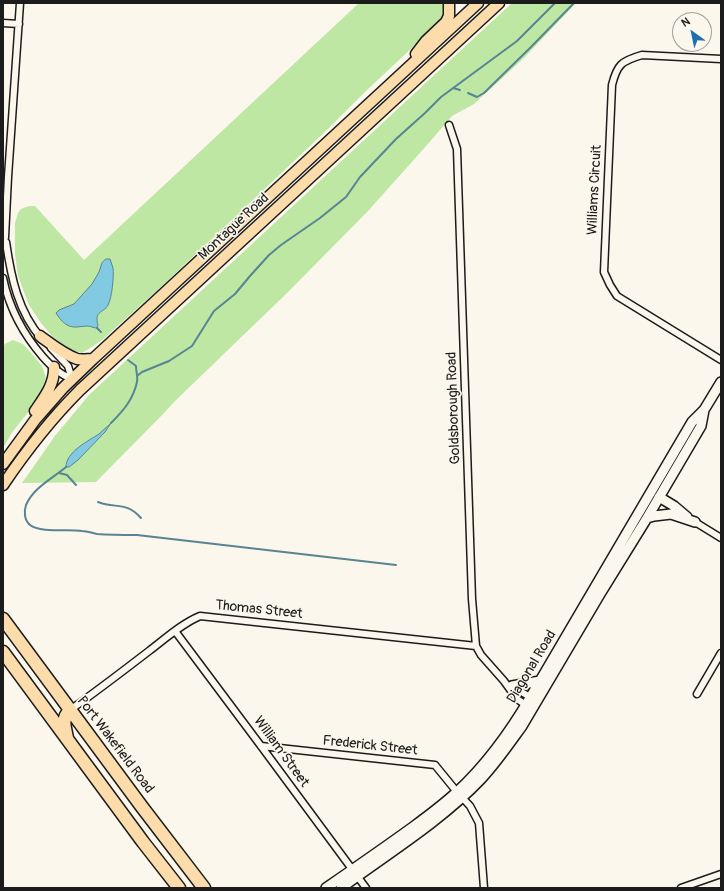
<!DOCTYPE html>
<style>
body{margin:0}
#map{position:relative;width:724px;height:891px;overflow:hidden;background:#fbf7ec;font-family:Pangolin,sans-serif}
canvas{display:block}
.frame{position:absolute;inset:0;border:4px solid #1c1c1c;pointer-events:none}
.north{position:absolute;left:672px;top:12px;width:40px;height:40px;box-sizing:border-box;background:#fbf7ec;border:1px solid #a29f99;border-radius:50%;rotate:327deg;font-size:11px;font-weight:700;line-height:16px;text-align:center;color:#1c1c1c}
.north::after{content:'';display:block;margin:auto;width:14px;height:18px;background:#1f6fb2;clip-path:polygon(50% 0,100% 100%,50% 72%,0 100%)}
</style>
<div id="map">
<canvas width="724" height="891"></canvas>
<div class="frame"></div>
<div class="north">N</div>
</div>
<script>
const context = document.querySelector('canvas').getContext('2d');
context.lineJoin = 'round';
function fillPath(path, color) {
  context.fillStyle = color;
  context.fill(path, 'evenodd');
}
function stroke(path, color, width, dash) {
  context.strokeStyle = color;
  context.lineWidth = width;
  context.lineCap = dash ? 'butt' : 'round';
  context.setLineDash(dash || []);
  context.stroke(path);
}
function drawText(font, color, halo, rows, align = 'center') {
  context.font = font + ' Pangolin,sans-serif';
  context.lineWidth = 3.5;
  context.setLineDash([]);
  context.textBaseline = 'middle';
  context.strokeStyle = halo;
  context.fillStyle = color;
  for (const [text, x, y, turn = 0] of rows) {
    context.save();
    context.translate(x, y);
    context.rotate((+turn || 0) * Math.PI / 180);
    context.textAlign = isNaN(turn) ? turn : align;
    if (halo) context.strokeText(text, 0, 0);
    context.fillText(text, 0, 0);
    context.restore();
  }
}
const green = new Path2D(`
 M 359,3 L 446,3 L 444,18 L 368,89 L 329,128 L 163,285 L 101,341 L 82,353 L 70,350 L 52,336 L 41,323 L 29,305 L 18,276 L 15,254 L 15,223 L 18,213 L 21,209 L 29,206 L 35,206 L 84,260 Z
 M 512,3 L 576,3 L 524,58 L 474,104 L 452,116 L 427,145 L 368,211 L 287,293 L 174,402 L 164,413 L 96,482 L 22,483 L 55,436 L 89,395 Z
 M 13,340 L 23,344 L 32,354 L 42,366 L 46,378 L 42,389 L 32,407 L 11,434 L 3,448 L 3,346 L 5,344 Z`);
const water = new Path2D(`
 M 106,259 L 110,259 C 111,262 112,265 113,268 C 114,276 112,298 108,305 C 103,314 94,310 98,325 L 97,328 C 93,328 91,326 87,326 C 84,326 80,327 77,327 C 67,328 61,321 56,313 L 59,310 L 74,304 L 92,284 L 99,272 L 102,263 Z
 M 111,423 L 105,432 L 78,460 L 69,467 L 66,467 C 66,452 88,441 99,434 C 103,430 107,427 111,423 Z`);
const stream = new Path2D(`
 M 453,88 L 460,90
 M 468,93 L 477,97 L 484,93 L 531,47 L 574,3
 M 97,328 L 101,332
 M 137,376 L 142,372 L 169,361 L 192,346 L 214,311 L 235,294 L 250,276 L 269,255 L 281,245 L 320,218 L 346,197 L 360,177 L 396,139 L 425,113 L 441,97 L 517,41 L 555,3
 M 111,423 C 123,411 133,400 137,382 C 138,377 136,371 136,366 L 128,360
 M 66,467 C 53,478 33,488 26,505 C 24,511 24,520 30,525 C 40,533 70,529 82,531 C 87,531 92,533 97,534 C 110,535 124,535 137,535 L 396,565
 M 59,473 L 67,475 L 76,485
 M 98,502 C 116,509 126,501 141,518`);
const street = new Path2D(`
 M 3,23 L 19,24
 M 721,59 L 642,55 C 621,61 617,65 612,85 L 604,272 L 610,285 L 617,296 L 721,360
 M 449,125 L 457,149 L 472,599 L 476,646 L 481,655 L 504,681 L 517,699 L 529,707
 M 6,242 C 11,277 18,312 42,339
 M 3,247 L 5,237 L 8,177 L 20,3
 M 3,278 C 9,308 23,334 43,357 C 52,367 59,374 72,379
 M 51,348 L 68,366 L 72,379
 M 695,522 L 721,538
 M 175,631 L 261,746 L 366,888
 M 512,686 L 533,699
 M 697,694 L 721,653
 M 70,710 C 97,691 123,671 149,651 C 165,639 181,624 200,616 L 476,646
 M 261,746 L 435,765 L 457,792 L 470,806 L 479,823 L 484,888
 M 681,888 L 721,874`);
const secondary = new Path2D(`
 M 659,497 L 674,506 L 687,517
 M 647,518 L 654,516 L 671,514 L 695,522
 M 512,686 L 540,681
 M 326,888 C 355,868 384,848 413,827 C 428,816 444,804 458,791 C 487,764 510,732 530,698 L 692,422 L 704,410 L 721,382
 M 341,888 C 387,854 441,821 481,779 C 496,763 509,744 522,726 L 600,594 L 647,518 L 701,426 L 704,410`);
const primary = new Path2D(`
 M 416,54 L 426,41 L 446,22 L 449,16 L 449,3
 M 40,336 C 51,344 63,354 77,359 C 82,360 88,359 93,359
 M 35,411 C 44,398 55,384 54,367
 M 3,464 L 35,420 L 63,388 L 93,359 L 478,3
 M 3,485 C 26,451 51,419 80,390 L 499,3`);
const highway = new Path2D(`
 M 3,619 L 142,807 L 204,888
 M 3,652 L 143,842 L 179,888
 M 67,738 C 65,727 61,719 70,710`);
const streetNames = [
 ["Williams Circuit",595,190,-87],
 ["Montague Road",234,227,-43],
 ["Goldsborough Road",454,408,-92],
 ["Thomas Street",259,610,6],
 ["Diagonal Road",532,667,-59],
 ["Port Wakefield Road",115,745,53],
 ["Frederick Street",370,746,6],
 ["William Street",281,752,54]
];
fillPath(green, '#bde7a3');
fillPath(water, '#81cae2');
stroke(water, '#598493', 1);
stroke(stream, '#598493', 2);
stroke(street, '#1c1c1c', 9);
stroke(secondary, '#1c1c1c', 12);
stroke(primary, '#1c1c1c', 13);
stroke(highway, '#1c1c1c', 15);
stroke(street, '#fbf7ec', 6);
stroke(secondary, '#fbf7ec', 9);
stroke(primary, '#fddcac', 10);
stroke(highway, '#fddcac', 12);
drawText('14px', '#1c1c1c', '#fbf7ec', streetNames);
</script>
